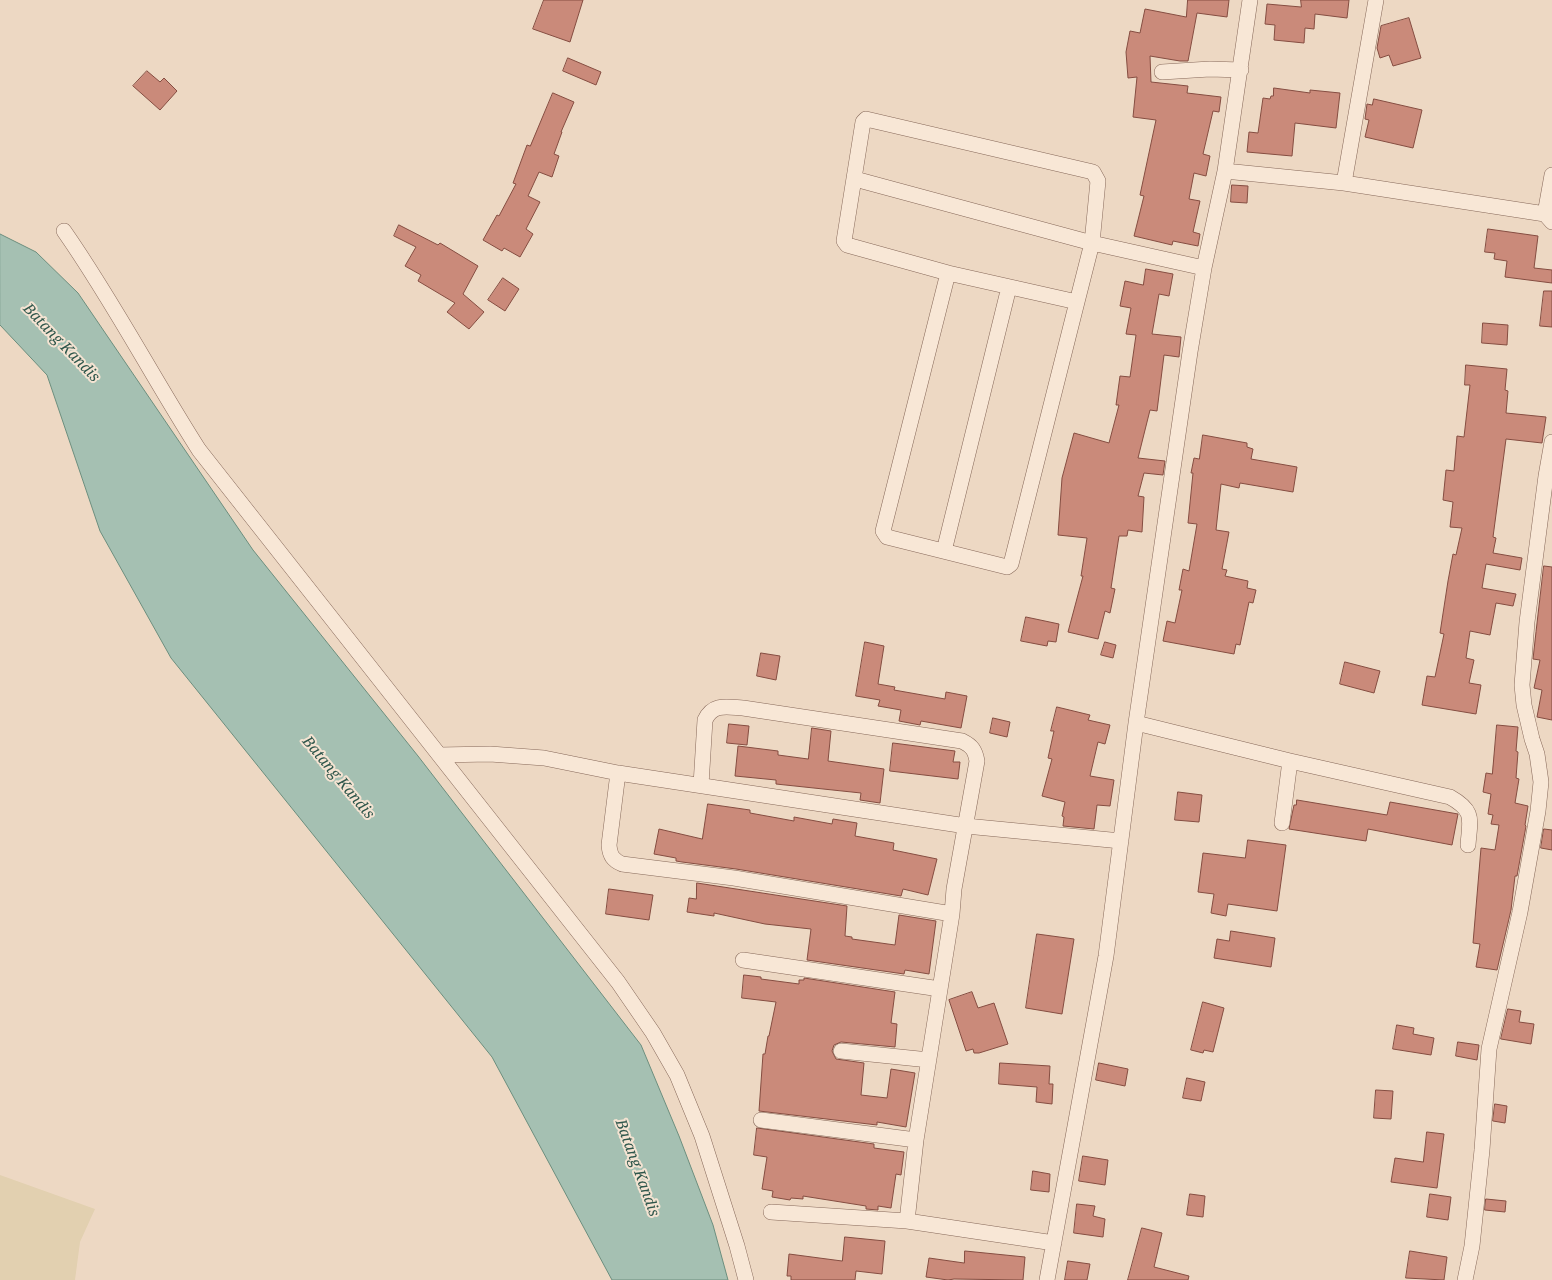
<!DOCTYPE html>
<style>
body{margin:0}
canvas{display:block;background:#edd8c3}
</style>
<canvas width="1552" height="1280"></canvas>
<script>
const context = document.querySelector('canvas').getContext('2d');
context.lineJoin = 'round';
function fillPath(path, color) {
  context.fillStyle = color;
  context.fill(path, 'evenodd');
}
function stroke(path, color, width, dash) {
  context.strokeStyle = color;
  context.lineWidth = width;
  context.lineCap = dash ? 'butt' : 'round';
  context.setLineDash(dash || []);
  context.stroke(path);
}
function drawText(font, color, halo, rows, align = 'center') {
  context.font = font + ' "Noto Serif",serif';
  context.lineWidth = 4;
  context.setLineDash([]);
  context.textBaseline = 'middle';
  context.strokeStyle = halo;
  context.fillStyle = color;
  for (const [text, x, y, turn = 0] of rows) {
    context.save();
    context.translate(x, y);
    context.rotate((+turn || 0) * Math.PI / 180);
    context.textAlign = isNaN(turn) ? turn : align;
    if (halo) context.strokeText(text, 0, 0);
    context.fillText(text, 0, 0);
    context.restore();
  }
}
const farmland = new Path2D(`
 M 0,1175 L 95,1209 L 80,1242 L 75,1280 L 0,1280 Z`);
const water = new Path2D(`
 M 0,234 L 36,252 L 78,293 L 253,550 L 418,756 L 641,1045 L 679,1136 L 713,1225 L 728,1280 L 612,1280 L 492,1057 L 171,658 L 100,531 L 47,375 L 0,325 Z`);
const building = new Path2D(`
 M 544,0 L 583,0 L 570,42 L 533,29 Z
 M 1188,0 L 1229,0 L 1227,17 L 1197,13 L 1188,61 L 1180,61 L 1150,56 L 1151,82 L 1188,86 L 1187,93 L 1221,97 L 1219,112 L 1213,111 L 1203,154 L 1210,156 L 1206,176 L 1194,173 L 1189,199 L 1200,201 L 1193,232 L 1200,234 L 1198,246 L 1173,241 L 1172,245 L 1134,236 L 1144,196 L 1140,195 L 1156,120 L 1133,117 L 1137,77 L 1128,78 L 1126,52 L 1130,31 L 1140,33 L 1145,9 L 1186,17 Z
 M 1301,0 L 1349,0 L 1347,18 L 1315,14 L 1314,29 L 1305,28 L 1304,43 L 1274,40 L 1275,25 L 1265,24 L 1267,4 L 1301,7 Z
 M 1409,18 L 1421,58 L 1393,66 L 1389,55 L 1380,58 L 1377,48 L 1381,26 Z
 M 568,58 L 601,72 L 596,85 L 563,71 Z
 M 147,71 L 160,82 L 164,78 L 177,91 L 160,110 L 133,86 Z
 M 1274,88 L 1310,93 L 1310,90 L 1340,93 L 1336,128 L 1295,123 L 1292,156 L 1247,152 L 1249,132 L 1258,133 L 1263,98 L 1270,99 L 1271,96 L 1273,96 Z
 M 553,93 L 574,102 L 561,132 L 562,132 L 554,154 L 559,156 L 552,177 L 539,172 L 528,196 L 540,202 L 526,229 L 533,234 L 520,257 L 504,248 L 502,251 L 483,240 L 497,215 L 499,216 L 516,184 L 513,183 L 527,145 L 530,146 Z
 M 1374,99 L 1422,110 L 1413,148 L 1365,137 L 1369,120 L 1365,119 L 1367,104 L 1372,105 Z
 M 1232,185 L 1248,186 L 1247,203 L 1231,202 Z
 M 399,225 L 438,245 L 440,243 L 478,266 L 463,294 L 484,312 L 469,329 L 447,312 L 455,303 L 418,281 L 421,275 L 405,266 L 416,247 L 394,236 Z
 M 1488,229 L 1538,236 L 1534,268 L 1552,270 L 1552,283 L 1505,277 L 1507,261 L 1494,259 L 1495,253 L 1485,252 Z
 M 1146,269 L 1173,274 L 1169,296 L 1159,294 L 1152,334 L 1181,337 L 1179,357 L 1164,355 L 1157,411 L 1150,410 L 1138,458 L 1165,461 L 1163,475 L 1144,473 L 1138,496 L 1144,497 L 1142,532 L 1128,530 L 1127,536 L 1119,536 L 1111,588 L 1115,589 L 1110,613 L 1105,611 L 1098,639 L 1068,632 L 1083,576 L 1081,576 L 1087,538 L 1058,535 L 1062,478 L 1074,433 L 1109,443 L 1119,405 L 1116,405 L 1120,376 L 1130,377 L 1136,335 L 1126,334 L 1131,308 L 1120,306 L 1125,281 L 1143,285 Z
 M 503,278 L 519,289 L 505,311 L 488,300 Z
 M 1544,291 L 1552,291 L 1552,327 L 1540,326 Z
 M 1483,323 L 1508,325 L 1507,345 L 1482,343 Z
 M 1466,365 L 1507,369 L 1505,390 L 1508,391 L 1506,413 L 1546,417 L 1542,443 L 1506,439 L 1493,537 L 1496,538 L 1493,553 L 1522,558 L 1520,570 L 1486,564 L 1482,588 L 1516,594 L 1513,606 L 1496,603 L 1490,635 L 1470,631 L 1466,658 L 1474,660 L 1469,683 L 1481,685 L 1476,714 L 1422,705 L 1427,676 L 1435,677 L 1444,634 L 1440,633 L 1448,581 L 1453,554 L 1456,555 L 1462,528 L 1450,527 L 1453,502 L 1443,500 L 1446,470 L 1454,471 L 1457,436 L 1464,437 L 1470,385 L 1465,385 Z
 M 1203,435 L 1247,443 L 1247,447 L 1253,449 L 1251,459 L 1297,467 L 1293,492 L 1240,483 L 1239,488 L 1221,484 L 1216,530 L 1229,532 L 1222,569 L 1227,570 L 1225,576 L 1248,581 L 1247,588 L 1256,590 L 1253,603 L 1249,602 L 1240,645 L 1236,644 L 1234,654 L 1163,641 L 1167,621 L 1175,623 L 1182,590 L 1179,590 L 1183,569 L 1189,571 L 1197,524 L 1188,523 L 1193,473 L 1191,473 L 1194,458 L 1199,459 Z
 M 1544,566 L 1552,567 L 1552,720 L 1537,717 L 1542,690 L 1534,688 L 1540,660 L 1533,659 L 1536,632 Z
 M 1026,617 L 1059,624 L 1056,642 L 1048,641 L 1047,646 L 1021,641 Z
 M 865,642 L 884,646 L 878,684 L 895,687 L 894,690 L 945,699 L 946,692 L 967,696 L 961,728 L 921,721 L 920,725 L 899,721 L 901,710 L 878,706 L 880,700 L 856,696 Z
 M 1105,642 L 1116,645 L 1113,658 L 1101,655 Z
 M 761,653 L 780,656 L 776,680 L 757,676 Z
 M 1345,662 L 1380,671 L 1374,693 L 1340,684 Z
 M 1057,707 L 1090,715 L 1088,720 L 1110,725 L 1105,744 L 1098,742 L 1090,776 L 1114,780 L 1110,806 L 1097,805 L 1094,829 L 1063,826 L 1064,817 L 1062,816 L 1065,802 L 1042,796 L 1052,759 L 1048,758 L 1054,731 L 1051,731 Z
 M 993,718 L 1010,722 L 1007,737 L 990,733 Z
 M 729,724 L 749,726 L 747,745 L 727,743 Z
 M 1497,725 L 1518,727 L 1516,751 L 1518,752 L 1516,778 L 1519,779 L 1515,803 L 1528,806 L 1525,825 L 1526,826 L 1517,876 L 1515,876 L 1511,910 L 1497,970 L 1476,967 L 1480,944 L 1473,943 L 1481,848 L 1495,850 L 1499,825 L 1491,824 L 1493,815 L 1488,814 L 1491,794 L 1483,792 L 1486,773 L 1492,774 Z
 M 812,728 L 831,731 L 828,761 L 884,769 L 880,803 L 860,800 L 861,793 L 776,784 L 776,780 L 735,776 L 738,746 L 778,751 L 778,755 L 808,759 Z
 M 893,743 L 955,751 L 953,762 L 960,762 L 958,779 L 890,771 Z
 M 1178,792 L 1202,795 L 1199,822 L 1175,820 Z
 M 1297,800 L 1387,815 L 1390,802 L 1458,814 L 1452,845 L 1368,829 L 1366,841 L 1289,829 L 1294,805 L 1296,805 Z
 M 708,804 L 750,810 L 750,813 L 794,821 L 794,817 L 832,824 L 833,819 L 857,823 L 855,836 L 894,843 L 893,850 L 937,859 L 928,895 L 903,889 L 901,896 L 736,869 L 682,862 L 676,861 L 676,858 L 654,854 L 659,829 L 702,839 Z
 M 1544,829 L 1552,830 L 1552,850 L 1541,848 Z
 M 1248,840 L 1286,845 L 1277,911 L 1228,904 L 1226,916 L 1211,913 L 1214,894 L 1198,892 L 1203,853 L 1245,858 Z
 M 697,883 L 847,906 L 845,936 L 852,937 L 852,939 L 895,945 L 899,915 L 936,921 L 929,974 L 905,970 L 904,974 L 807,960 L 811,929 L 765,924 L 714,913 L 714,916 L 687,912 L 689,898 L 696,899 Z
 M 609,889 L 653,895 L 649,920 L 606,914 Z
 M 1231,931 L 1275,938 L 1271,967 L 1214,958 L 1217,939 L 1229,941 Z
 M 1037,934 L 1074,939 L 1062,1014 L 1026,1008 Z
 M 744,975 L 761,977 L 761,979 L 799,984 L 799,980 L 804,980 L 804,978 L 895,992 L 891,1023 L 897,1024 L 895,1047 L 841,1042 L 834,1045 L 832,1051 L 836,1059 L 864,1063 L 861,1095 L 887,1098 L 891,1069 L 915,1073 L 906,1127 L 877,1122 L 877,1125 L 759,1111 L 763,1054 L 765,1054 L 768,1036 L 769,1036 L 776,1002 L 742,998 Z
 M 972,992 L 978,1008 L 994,1003 L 1008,1044 L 979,1053 L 974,1053 L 973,1049 L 966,1051 L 949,1000 Z
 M 1203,1002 L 1224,1008 L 1213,1052 L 1204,1050 L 1203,1053 L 1191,1050 Z
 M 1508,1009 L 1521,1011 L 1519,1022 L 1534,1024 L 1531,1044 L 1501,1039 Z
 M 1397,1025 L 1414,1028 L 1413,1034 L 1434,1038 L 1431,1055 L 1393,1049 Z
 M 1458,1042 L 1479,1045 L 1477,1060 L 1456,1056 Z
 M 1000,1063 L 1050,1066 L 1049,1084 L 1053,1084 L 1052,1104 L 1036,1102 L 1037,1087 L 999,1084 Z
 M 1099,1063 L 1128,1069 L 1125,1086 L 1096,1080 Z
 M 1187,1078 L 1205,1082 L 1201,1101 L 1183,1098 Z
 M 1376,1090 L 1393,1091 L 1391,1119 L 1374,1118 Z
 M 1495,1104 L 1507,1106 L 1505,1123 L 1493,1121 Z
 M 757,1128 L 874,1144 L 874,1148 L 904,1152 L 901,1175 L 896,1174 L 891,1208 L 878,1206 L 878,1210 L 866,1209 L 866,1206 L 803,1196 L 803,1199 L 791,1198 L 790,1200 L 772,1197 L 773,1191 L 762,1189 L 767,1157 L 754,1155 Z
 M 1427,1132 L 1444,1134 L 1437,1188 L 1391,1182 L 1395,1158 L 1423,1162 Z
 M 1083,1156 L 1108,1160 L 1105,1185 L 1079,1181 Z
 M 1033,1171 L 1050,1174 L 1049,1192 L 1031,1190 Z
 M 1190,1194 L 1205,1196 L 1203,1217 L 1187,1215 Z
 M 1430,1194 L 1451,1197 L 1448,1220 L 1427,1217 Z
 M 1486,1199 L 1506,1201 L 1505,1212 L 1485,1210 Z
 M 1077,1204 L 1095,1206 L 1093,1216 L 1105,1219 L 1103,1237 L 1074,1233 Z
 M 1142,1228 L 1162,1233 L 1154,1267 L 1189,1276 L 1188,1280 L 1128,1280 Z
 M 845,1237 L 885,1241 L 882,1274 L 856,1271 L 855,1280 L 791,1280 L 791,1276 L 787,1276 L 789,1254 L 842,1261 Z
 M 965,1251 L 1025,1257 L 1023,1280 L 954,1279 L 948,1280 L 926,1277 L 929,1258 L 964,1263 Z
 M 1410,1251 L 1447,1257 L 1444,1280 L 1406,1278 Z
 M 1068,1261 L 1090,1264 L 1087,1280 L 1065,1280 Z`);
const minor = new Path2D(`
 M 1250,0 L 1225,171 L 1344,183 L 1545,214 L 1552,222
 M 1162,72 L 1210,69 L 1241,70
 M 855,179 L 1092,243 L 1098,181 L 1093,172 L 866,119 L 863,122 L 844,241 L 847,245 L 948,273
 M 1344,183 L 1376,0
 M 1545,214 L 1552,175
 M 64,231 C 113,301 153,378 199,450 L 618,982 L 653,1033 L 677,1075 L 702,1136 L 737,1246 L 746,1280
 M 1077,302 L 1011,564 L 1007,567 L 887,537 L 883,531 L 948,273 L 1077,302 L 1092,243 L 1204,268
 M 944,551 L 1009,287
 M 1136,723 L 1290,761 L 1450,797 C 1475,811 1470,819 1468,845
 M 439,755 L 490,754 L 544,758 L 618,773 L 966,826 L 1121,841
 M 618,773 L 609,845 C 610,856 613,860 622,864 L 734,878 L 952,914
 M 701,785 L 705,720 C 713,703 727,707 743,708 L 962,741 C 972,746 975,750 977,761 L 954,889 L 952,914 L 916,1140 L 907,1221
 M 1282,823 L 1290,761
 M 743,960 L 940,989
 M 841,1051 L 929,1060
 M 761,1120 L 916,1140
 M 771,1212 L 907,1221 L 1054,1243
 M 1047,1280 L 1106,956 L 1136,723 L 1190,352 L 1204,268 L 1225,171
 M 1465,1280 L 1472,1246 L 1482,1150 L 1489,1049 L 1520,912 L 1538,811 L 1541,782 L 1537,754 L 1532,739 L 1524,705 L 1522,685 L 1527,622 L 1546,476 L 1552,442`);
const waterNames = [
 ["Batang Kandis",61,343,46],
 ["Batang Kandis",338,778,50],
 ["Batang Kandis",637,1168,70]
];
fillPath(farmland, '#e2d0b0');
fillPath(water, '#a5c0b2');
stroke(water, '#6c8e7e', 1);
fillPath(building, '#ca8a7a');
stroke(building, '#854d41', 1);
stroke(minor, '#87695a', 16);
stroke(minor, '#f8e7d6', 15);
drawText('italic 15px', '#2e564b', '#f4e3d2', waterNames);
</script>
